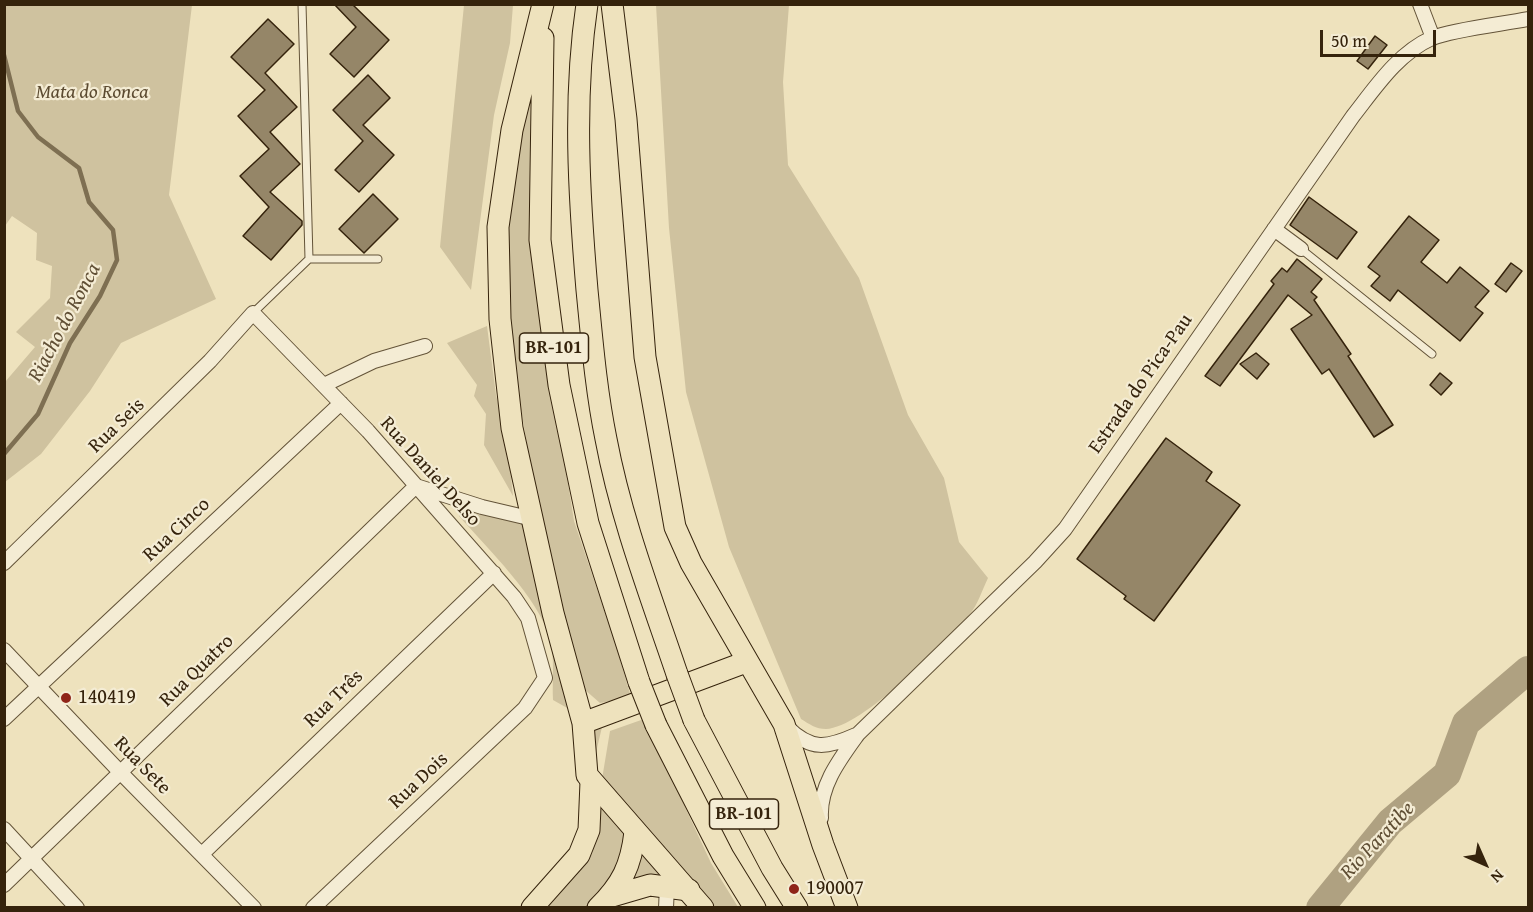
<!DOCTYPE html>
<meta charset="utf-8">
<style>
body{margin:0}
#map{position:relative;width:1533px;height:912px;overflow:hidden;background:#eee2bd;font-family:"Gentium Book Plus",serif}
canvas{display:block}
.frame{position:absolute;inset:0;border:6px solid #35230c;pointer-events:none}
.north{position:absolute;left:1455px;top:834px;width:60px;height:60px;-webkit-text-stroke:4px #f4ecd4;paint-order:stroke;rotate:135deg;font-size:16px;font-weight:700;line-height:24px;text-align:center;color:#35230c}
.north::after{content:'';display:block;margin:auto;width:21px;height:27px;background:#35230c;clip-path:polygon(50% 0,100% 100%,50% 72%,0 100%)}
.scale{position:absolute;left:1320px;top:30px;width:116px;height:27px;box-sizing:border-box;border:3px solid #35230c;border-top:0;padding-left:8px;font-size:18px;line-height:21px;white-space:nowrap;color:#35230c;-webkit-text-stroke:4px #f4ecd4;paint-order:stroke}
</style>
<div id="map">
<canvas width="1533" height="912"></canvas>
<div class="frame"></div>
<div class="north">N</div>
<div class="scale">50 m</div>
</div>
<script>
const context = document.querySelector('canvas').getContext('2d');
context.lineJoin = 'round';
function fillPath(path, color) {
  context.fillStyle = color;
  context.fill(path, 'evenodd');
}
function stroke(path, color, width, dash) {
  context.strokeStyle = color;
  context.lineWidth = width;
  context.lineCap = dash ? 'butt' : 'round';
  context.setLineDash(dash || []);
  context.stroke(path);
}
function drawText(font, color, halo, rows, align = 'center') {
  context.font = font + ' "Gentium Book Plus",serif';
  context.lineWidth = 4.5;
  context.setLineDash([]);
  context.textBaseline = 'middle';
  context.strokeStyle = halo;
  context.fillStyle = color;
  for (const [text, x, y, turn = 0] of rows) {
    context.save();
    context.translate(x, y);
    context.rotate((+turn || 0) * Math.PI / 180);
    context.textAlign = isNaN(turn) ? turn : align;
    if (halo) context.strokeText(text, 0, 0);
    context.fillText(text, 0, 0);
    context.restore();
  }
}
const green = new Path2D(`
 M 5,4 L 192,5 L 169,195 L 216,299 L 121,343 L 90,391 L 41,454 L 5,482 L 5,382 L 35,347 L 16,332 L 50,298 L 52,266 L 36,260 L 37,233 L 12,216 L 5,226 Z
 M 464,5 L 513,5 L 510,43 L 494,115 L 471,290 L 440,247 Z
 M 656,5 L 789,5 L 783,82 L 788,165 L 859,278 L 908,415 L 944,478 L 959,542 L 988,578 C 982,590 978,605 969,615 C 945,643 862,728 826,729 C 816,729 809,724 801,719 L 729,547 L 686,392 L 669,228 Z
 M 530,84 L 531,194 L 538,292 L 574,521 L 614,639 L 631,697 L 600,703 L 584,689 L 574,672 L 537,503 L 508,334 L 503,221 Z
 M 487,326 L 496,395 L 507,441 L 513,496 L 484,445 L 486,414 L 474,396 L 477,385 L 447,343 Z
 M 463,509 L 526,524 L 596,728 L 602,727 L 593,765 L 579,767 L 569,709 L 553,700 C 552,681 555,657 550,639 C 539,598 487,548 459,516 Z
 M 644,719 L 711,863 L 738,907 L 705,907 L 602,779 L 610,731 Z
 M 601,808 L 667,875 L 592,907 L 537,908 L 592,854 Z`);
const stream = new Path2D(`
 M 4,55 L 18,111 L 38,137 L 79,168 L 89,202 L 113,230 L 117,260 L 100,296 L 70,343 L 38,414 L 4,454`);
const river = new Path2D(`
 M 1320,908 L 1390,822 L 1447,774 L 1466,723 L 1528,670`);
const building = new Path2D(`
 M 334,4 L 352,4 L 389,40 L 354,77 L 330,54 L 356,27 Z
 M 268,19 L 294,44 L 265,73 L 297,107 L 270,132 L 300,164 L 270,192 L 302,221 L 302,225 L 271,260 L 243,236 L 269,207 L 240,176 L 269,149 L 238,116 L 265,90 L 231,57 Z
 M 1375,36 L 1387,45 L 1368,69 L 1357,61 Z
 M 368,75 L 390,98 L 363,125 L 394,155 L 359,192 L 335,170 L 363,141 L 333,110 Z
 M 373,194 L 398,219 L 364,253 L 339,229 Z
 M 1309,197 L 1357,232 L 1337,259 L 1290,225 Z
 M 1409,216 L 1439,240 L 1421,262 L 1447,283 L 1460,267 L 1489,291 L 1475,307 L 1483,313 L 1460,341 L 1398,290 L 1390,301 L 1371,286 L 1380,276 L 1368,267 Z
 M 1297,259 L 1322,279 L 1311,292 L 1317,297 L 1314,300 L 1351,354 L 1348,356 L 1393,425 L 1374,437 L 1329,369 L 1322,374 L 1291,329 L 1312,315 L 1288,295 L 1220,386 L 1205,376 L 1274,284 L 1271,281 L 1282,268 L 1287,272 Z
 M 1511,263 L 1522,271 L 1506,292 L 1495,284 Z
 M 1256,353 L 1269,364 L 1257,379 L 1240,364 Z
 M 1440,373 L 1452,383 L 1441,395 L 1430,385 Z
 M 1166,438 L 1212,472 L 1206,481 L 1240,505 L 1154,621 L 1124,599 L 1126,596 L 1077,559 Z`);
const service = new Path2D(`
 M 302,4 L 309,259
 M 1301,249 L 1432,354
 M 253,313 L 309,259 L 378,259`);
const minor = new Path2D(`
 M 1420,4 L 1433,38
 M 1274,229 L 1301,249
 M 324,385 L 374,361 L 425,346
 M 4,563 L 210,361 L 253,313 L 368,431 L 514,597 L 528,618 L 545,678 L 525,708 L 313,908
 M 4,650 L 120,772 L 254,908
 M 4,719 L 341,403
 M 787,727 C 811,751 827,748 856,735
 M 821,818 C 819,786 840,759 858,734 L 1035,562 L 1065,529 L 1353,116 C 1375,88 1398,53 1432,38 C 1455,29 1503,24 1528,19
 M 4,829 L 77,908
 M 202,854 L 494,573
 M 4,885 L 416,486 L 482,507 L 533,519
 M 666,908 L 667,886`);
const primary = new Path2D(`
 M 609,897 L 650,885 L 689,890
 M 532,908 L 579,855 L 589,830 L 591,782
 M 598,908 C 622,884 631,866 635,832`);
const trunk = new Path2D(`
 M 543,4 L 512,130 L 498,227 L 500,319 L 512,428 L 553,613 L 583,723 L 587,775 L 703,908
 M 587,4 C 573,99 579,196 587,290 C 592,340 596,390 606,439 C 621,519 651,597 677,674
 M 612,4 L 626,119 L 645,357 L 675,527 L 691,563 L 784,724 L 823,845 L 847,908
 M 543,38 L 540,240 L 559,385 L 588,523 L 639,682
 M 694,720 L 772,868 L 797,908
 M 583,723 L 746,662
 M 656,725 L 723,856 L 755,908`);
const trunkBridge = new Path2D(`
 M 677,674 L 694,720
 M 639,682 L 656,725`);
const markers = [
 [66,698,6,"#8f2418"],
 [794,889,6,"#8f2418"]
];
const shields = [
 [554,348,69],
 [744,814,69]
];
const shieldNames = [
 ["BR-101",554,348],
 ["BR-101",744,814]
];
const parkNames = [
 ["Mata do Ronca",92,93]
];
const streetNames = [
 ["Estrada do Pica-Pau",1141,384,-55],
 ["Rua Seis",117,426,-44],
 ["Rua Daniel Delso",430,472,48],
 ["Rua Cinco",177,530,-43],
 ["Rua Quatro",197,671,-44],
 ["Rua Três",334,699,-44],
 ["Rua Sete",142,766,46],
 ["Rua Dois",419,781,-43]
];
const poiNames = [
 ["140419",78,698],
 ["190007",806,889]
];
const waterNames = [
 ["Riacho do Ronca",65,323,-62],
 ["Rio Paratibe",1378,841,-47]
];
fillPath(green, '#cfc29f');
stroke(stream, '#7e6f52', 4.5);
stroke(river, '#afa181', 28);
fillPath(building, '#958668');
stroke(building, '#35230c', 1.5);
stroke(service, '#635338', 9);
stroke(minor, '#635338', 16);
stroke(primary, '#35230c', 23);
stroke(trunk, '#35230c', 23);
stroke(service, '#f4ecd4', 7);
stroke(minor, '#f4ecd4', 14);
stroke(primary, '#eee2bd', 21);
stroke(trunk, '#eee2bd', 21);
stroke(trunkBridge, '#35230c', 23, []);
stroke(trunkBridge, '#eee2bd', 21);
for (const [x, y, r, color] of markers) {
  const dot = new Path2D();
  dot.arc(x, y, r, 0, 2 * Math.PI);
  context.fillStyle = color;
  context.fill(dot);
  stroke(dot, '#f4ecd4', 2);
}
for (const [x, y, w] of shields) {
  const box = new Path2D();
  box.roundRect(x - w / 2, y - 15, w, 30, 4.5);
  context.fillStyle = '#f4ecd4';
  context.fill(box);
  stroke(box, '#35230c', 1.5);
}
drawText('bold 18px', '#35230c', null, shieldNames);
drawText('italic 20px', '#5c4b31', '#f4ecd4', parkNames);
drawText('20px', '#35230c', '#f4ecd4', streetNames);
drawText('20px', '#35230c', '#f4ecd4', poiNames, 'left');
drawText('italic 21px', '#604f35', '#f4ecd4', waterNames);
</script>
